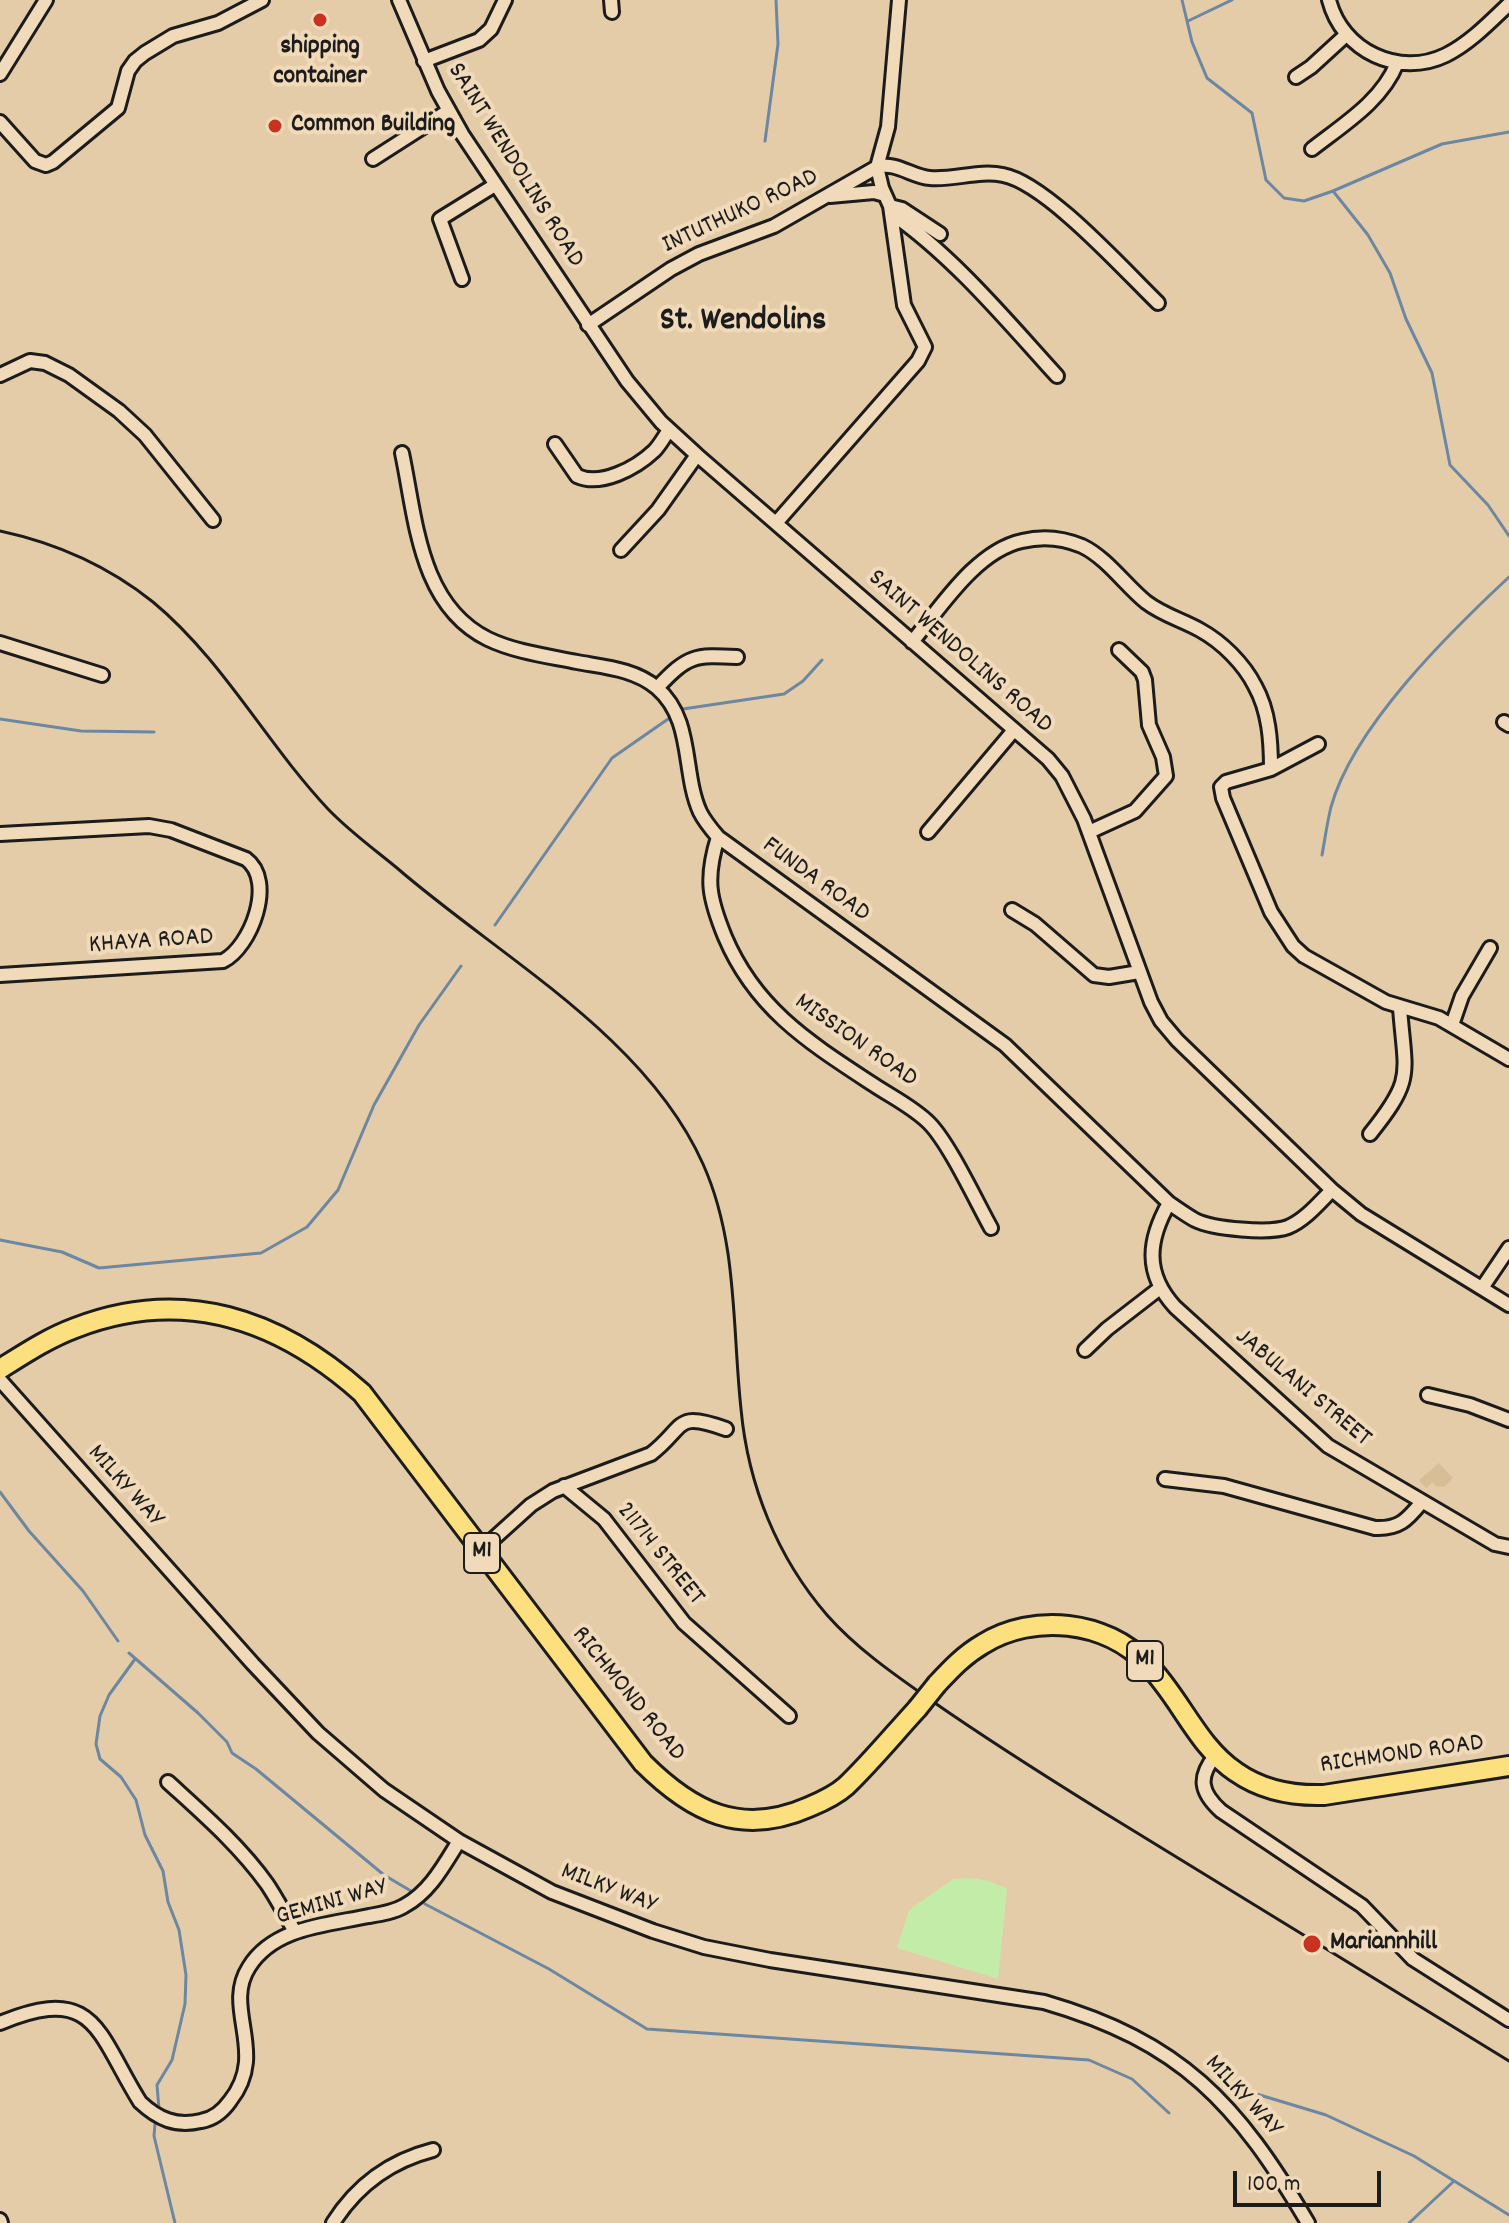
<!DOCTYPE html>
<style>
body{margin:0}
#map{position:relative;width:1509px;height:2223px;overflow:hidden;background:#e5cca8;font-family:Dekko,sans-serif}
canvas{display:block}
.scale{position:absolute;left:1233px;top:2171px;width:148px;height:36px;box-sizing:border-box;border:4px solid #1c1c1c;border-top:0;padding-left:10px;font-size:24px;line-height:28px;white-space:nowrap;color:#1c1c1c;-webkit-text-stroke:6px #f0dab9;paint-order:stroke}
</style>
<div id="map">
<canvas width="1509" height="2223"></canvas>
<div class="scale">100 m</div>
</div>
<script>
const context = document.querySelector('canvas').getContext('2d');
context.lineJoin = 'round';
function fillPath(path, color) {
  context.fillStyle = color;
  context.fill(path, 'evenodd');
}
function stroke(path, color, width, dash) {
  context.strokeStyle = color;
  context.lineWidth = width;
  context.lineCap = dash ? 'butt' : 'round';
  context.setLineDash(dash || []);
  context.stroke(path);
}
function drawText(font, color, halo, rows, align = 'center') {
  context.font = font + ' Dekko,sans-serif';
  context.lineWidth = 8;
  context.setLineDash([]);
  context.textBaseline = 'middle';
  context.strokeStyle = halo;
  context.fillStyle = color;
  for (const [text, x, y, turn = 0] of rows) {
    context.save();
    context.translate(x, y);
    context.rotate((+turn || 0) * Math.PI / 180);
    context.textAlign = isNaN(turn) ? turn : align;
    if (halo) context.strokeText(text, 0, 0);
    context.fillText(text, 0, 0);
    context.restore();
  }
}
const built = new Path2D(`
 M 1439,1463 L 1452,1477 L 1451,1481 L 1444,1487 L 1436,1486 L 1433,1482 L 1426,1488 L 1419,1480 Z`);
const green = new Path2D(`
 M 969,1878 L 985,1880 L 1007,1888 L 998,1979 L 897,1948 L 909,1910 L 953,1879 Z`);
const stream = new Path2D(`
 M 1182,0 L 1192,42 L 1207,78 L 1252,113 L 1266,180 L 1284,198 L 1304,201 L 1333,191 L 1368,235 L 1390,273 L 1406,319 L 1432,373 L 1450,465 L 1488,505 L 1509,536
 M 1188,21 L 1232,0
 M 765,141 L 778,44 L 776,0
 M 1333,191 L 1442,144 L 1509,132
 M 683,709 L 784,694 L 803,681 L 822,660
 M 0,719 L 81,731 L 154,732
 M 1322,855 C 1325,839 1327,823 1331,807 C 1353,727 1449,633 1509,577
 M 495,925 L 612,758 L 671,717
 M 0,1240 L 62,1252 L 99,1268 L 261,1253 L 307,1227 L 338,1190 L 374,1105 L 419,1025 L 461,966
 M 0,1492 L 29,1531 L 83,1591 L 118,1641
 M 129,1653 L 198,1713 L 227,1742 L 232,1753 L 256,1769 L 384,1875 L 411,1891
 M 135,1659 L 109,1695 L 100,1716 L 96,1744 L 100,1759 L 121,1777 L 136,1800 L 145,1835 L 163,1871 L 168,1902 L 179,1930 L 186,1975 L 185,2004 L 172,2060 L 157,2085 L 159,2109
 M 425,1904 L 549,1969 L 647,2029 L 1089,2060 L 1132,2079 L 1169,2113
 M 1240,2089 L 1326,2115 L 1414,2156 L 1509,2215
 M 155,2124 L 154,2136 L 175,2223
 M 1409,2223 L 1453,2182`);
const minor = new Path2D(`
 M 399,0 L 438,91 L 462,134 L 627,381 L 661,422 L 697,455 L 1048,759 L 1062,776 L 1084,819 L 1151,1002 L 1161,1021 L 1177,1040 L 1332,1190 L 1361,1214 L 1509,1305
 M 611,0 L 612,12
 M 1329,0 C 1342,51 1399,78 1446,55 C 1470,43 1490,22 1509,4
 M 424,61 L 479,40 L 491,29 L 505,0
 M 0,74 L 46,0
 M 1296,77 L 1311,67 L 1346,35
 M 0,122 L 35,161 L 46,165 L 53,162 L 118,108 L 128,71 L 135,61 L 145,53 L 173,36 L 218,23 L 262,0
 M 1312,149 C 1344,124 1382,101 1397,63
 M 373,159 L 448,111
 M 830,196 L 874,192 L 885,195
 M 890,206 L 902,209 L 940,234
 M 891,213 C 954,257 1006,320 1057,376
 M 462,279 L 440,219 L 495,185
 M 588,325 L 671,269 L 699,254 L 774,226 L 877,167 C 896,161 912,177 930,178 C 954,180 979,170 1003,175 C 1046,183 1124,270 1158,303
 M 0,375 L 30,361 L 45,363 L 69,375 L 119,411 L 145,435 L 213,520
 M 555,444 L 577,476 C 601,487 636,468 654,451 C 660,445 664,437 669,430
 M 402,453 C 416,519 419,605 488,639 C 515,652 548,656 577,662 C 604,667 635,669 657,688 C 694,720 682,772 700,812 C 705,822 712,830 718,837 L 1005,1045 L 1169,1203 C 1178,1209 1186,1215 1195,1220 C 1213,1229 1270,1234 1288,1227 C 1305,1220 1319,1203 1332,1190
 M 776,523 L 918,361 L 925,347 L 904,305 L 890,206 L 882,188 L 877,167 L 888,127 L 899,0
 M 621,550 L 658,510 L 697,455
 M 912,642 C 941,607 976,551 1022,541 C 1042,536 1063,538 1082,546 C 1107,558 1125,585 1146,602 C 1163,615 1182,620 1200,630 C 1222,642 1244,664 1255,686 C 1269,711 1271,741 1271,769
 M 0,643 L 102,675
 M 657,688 C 688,655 694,655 737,657
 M 1504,722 L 1509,725
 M 1318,744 L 1271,769 L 1226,782 L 1221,787 L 1223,798 L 1271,912 L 1293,946 L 1304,956 L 1386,1002 L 1439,1018 L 1509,1059
 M 928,832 L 1014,730
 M 1089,832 L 1135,811 L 1166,776 L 1163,757 L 1149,725 L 1145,680 L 1142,672 L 1119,650
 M 0,834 L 149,826 L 171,830 L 246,859 C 276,881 251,947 223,961 L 0,975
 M 718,837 C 705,879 709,898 725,937 C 756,1010 810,1043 874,1085 C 892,1097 913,1107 929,1123 C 949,1143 976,1201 991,1228
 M 1012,910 L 1035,924 L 1094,975 L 1109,977 L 1139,972
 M 1452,1025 L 1462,996 L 1490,948
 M 1370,1134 C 1415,1078 1405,1075 1400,1008
 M 1169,1203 C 1148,1240 1144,1273 1175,1307 L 1328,1446 L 1495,1544 L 1509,1547
 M 1482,1288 L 1509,1248
 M 1085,1350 L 1107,1329 L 1160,1288
 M 0,1380 L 253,1664 L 318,1733 L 384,1790 L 459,1841 L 552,1892 L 653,1931 L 704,1947 L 770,1960 L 1044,2002 C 1182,2042 1237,2103 1308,2223
 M 1428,1395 L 1470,1405 L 1509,1420
 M 1165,1479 L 1224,1486 L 1375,1528 C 1399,1529 1407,1520 1421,1503
 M 564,1486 L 604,1519 L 684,1623 L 789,1716
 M 480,1551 L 531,1505 L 553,1491 L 651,1454 C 686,1427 674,1410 726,1429
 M 1215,1756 C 1198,1777 1200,1792 1221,1811 L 1362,1906 L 1413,1959 L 1509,2020
 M 168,1782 C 203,1814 239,1845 267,1884 C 277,1899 286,1916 295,1932
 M 0,2023 C 96,1983 97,2033 140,2102 C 158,2119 176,2127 201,2121 C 213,2119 223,2111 230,2101 C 269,2052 222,2009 249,1967 C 274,1927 327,1925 369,1916 C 381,1914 394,1912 404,1906 C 430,1892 444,1865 459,1841
 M 0,2220 L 1,2223
 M 333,2223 C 357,2185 390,2161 433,2150`);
const highway = new Path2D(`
 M 0,1369 C 24,1354 48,1338 75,1328 C 183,1286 279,1319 362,1393 L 643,1763 C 692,1812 741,1837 809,1807 C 821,1802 836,1795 846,1786 C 871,1762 894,1734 917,1709
 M 937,1684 C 951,1669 964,1655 983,1644 C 1033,1613 1106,1620 1147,1664 C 1180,1697 1197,1746 1236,1772 C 1263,1791 1293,1796 1324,1795 L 1509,1766`);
const rail = new Path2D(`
 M 0,531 C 56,543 108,566 153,602 C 223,660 266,743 328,809 C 349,831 374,849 397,868 C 501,958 646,1036 703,1164 C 738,1242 732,1326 741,1409 C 748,1485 777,1557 827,1615 C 857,1649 895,1675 932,1701 C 988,1740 1045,1776 1103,1812 C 1239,1895 1374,1978 1509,2061`);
const highwayBridge = new Path2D(`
 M 917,1709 L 937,1684`);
const markers = [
 [320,20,8,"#c8321e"],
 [275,126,8,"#c8321e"],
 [1312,1944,10,"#c8321e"]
];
const shields = [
 [482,1553,36],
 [1145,1661,36]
];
const shieldNames = [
 ["M1",482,1553],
 ["M1",1145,1661]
];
const poiNames = [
 ["shipping",320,48,"center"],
 ["container",320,78,"center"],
 ["Common Building",291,126],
 ["Mariannhill",1330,1944]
];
const streetNames = [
 ["SAINT WENDOLINS ROAD",514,166,58],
 ["INTUTHUKO ROAD",741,213,-25],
 ["SAINT WENDOLINS ROAD",959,653,41],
 ["FUNDA ROAD",815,881,36],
 ["KHAYA ROAD",151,943,-4],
 ["MISSION ROAD",855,1042,35],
 ["JABULANI STREET",1302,1389,40],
 ["MILKY WAY",124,1487,48],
 ["211714 STREET",659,1555,51],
 ["RICHMOND ROAD",627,1695,51],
 ["RICHMOND ROAD",1402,1756,-8],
 ["MILKY WAY",608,1890,21],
 ["GEMINI WAY",332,1904,-16],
 ["MILKY WAY",1242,2097,47]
];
const districtNames = [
 ["St. Wendolins",743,323]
];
fillPath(built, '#d7be97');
fillPath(green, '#c3eca8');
stroke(stream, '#6c87a2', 3);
stroke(minor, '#1c1c1c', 18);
stroke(highway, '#1c1c1c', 24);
stroke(minor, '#f0dab9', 12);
stroke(highway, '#fce080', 18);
stroke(rail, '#1c1c1c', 3);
stroke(highwayBridge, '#1c1c1c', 24, []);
stroke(highwayBridge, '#fce080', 18);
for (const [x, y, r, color] of markers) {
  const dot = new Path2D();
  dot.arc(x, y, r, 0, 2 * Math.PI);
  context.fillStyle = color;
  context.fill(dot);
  stroke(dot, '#f0dab9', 3);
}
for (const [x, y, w] of shields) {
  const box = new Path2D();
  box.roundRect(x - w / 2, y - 20, w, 40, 6);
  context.fillStyle = '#f0dab9';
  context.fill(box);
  stroke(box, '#1c1c1c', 2);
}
drawText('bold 24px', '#1c1c1c', null, shieldNames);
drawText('bold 26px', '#1c1c1c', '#f0dab9', poiNames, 'left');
drawText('26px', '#1c1c1c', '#f0dab9', streetNames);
drawText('bold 34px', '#1c1c1c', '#f0dab9', districtNames);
</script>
